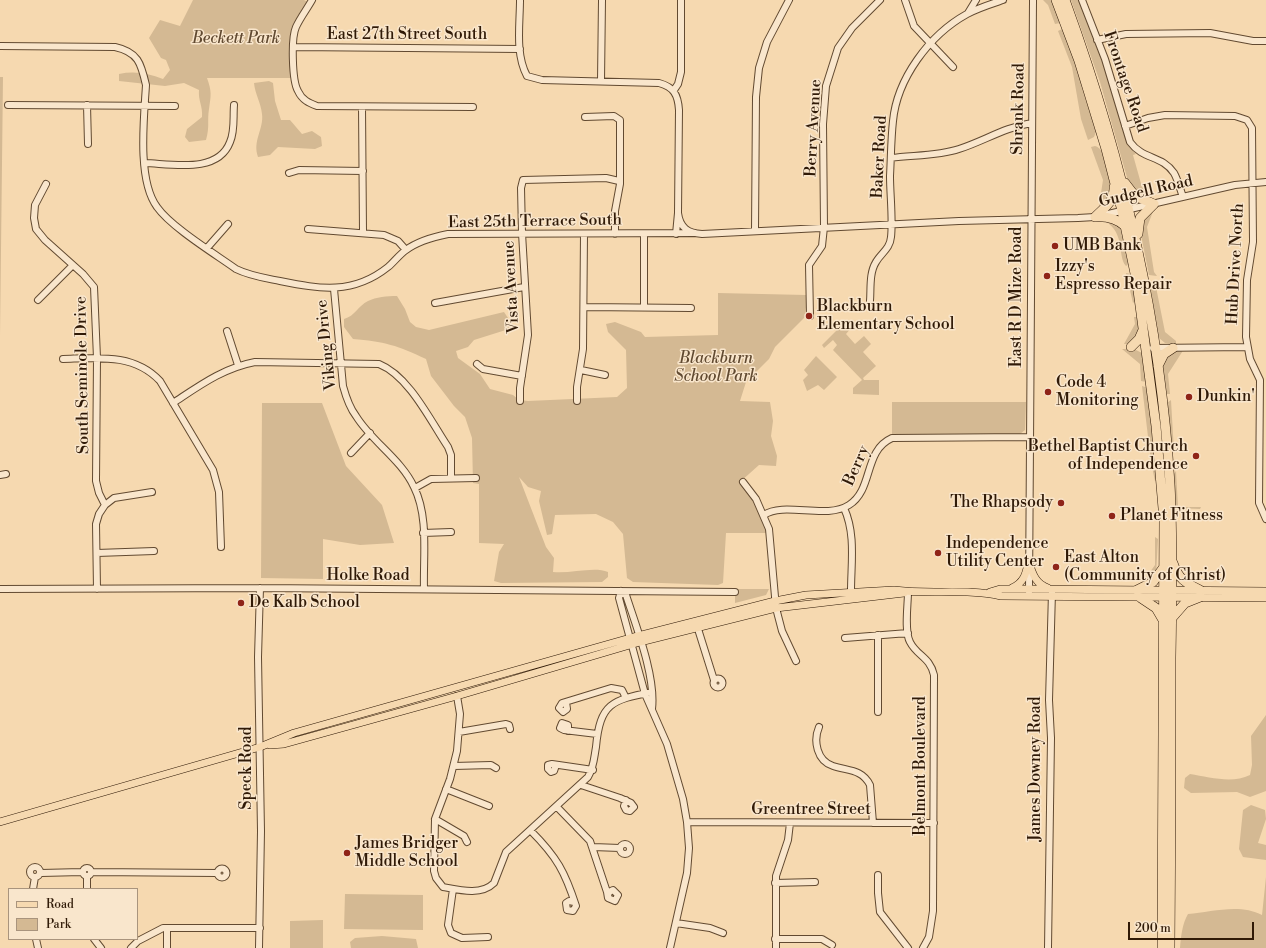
<!DOCTYPE html>
<style>
body{margin:0}
#map{position:relative;width:1266px;height:948px;overflow:hidden;background:#f6d9b0;font-family:"Libre Bodoni",serif}
canvas{display:block}
.legend{position:absolute;left:8px;top:888px;width:130px;height:52px;box-sizing:border-box;background:#f9e6cc;border:1px solid #a9947d;margin:0;padding:5px 7px;list-style:none;font-size:12px;color:#301a07}
.legend li{display:flex;align-items:center;gap:8px;height:20px}
.legend b{width:20px;border:1px solid #a9947d}
.scale{position:absolute;left:1128px;top:922px;width:126px;height:18px;box-sizing:border-box;border:2px solid #301a07;border-top:0;padding-left:5px;font-size:12px;line-height:14px;white-space:nowrap;color:#301a07;-webkit-text-stroke:3px #f9e6cc;paint-order:stroke}
</style>
<div id="map">
<canvas width="1266" height="948"></canvas>
<ul class="legend">
<li><b style="height:5px;background:#f6d9b0"></b>Road</li>
<li><b style="height:11px;background:#d4b993"></b>Park</li>
</ul>
<div class="scale">200 m</div>
</div>
<script>
const context = document.querySelector('canvas').getContext('2d');
context.lineJoin = 'round';
function fillPath(path, color) {
  context.fillStyle = color;
  context.fill(path, 'evenodd');
}
function stroke(path, color, width, dash) {
  context.strokeStyle = color;
  context.lineWidth = width;
  context.lineCap = dash ? 'butt' : 'round';
  context.setLineDash(dash || []);
  context.stroke(path);
}
function drawText(font, color, halo, rows, align = 'center') {
  context.font = font + ' "Libre Bodoni",serif';
  context.lineWidth = 3;
  context.setLineDash([]);
  context.textBaseline = 'middle';
  context.strokeStyle = halo;
  context.fillStyle = color;
  for (const [text, x, y, turn = 0] of rows) {
    context.save();
    context.translate(x, y);
    context.rotate((+turn || 0) * Math.PI / 180);
    context.textAlign = isNaN(turn) ? turn : align;
    if (halo) context.strokeText(text, 0, 0);
    context.fillText(text, 0, 0);
    context.restore();
  }
}
const green = new Path2D(`
 M 193,0 L 304,0 L 308,2 L 290,50 L 291,78 L 207,78 C 212,92 211,95 209,109 C 207,121 210,126 206,140 L 189,142 L 185,137 L 187,129 L 202,117 C 203,106 198,101 199,90 L 184,83 L 165,86 L 119,81 L 119,74 C 134,71 148,73 163,79 L 170,70 L 166,60 L 161,58 L 149,38 L 160,20 L 180,26 Z
 M 1043,0 L 1053,0 L 1060,23 L 1055,24 L 1048,5 Z
 M 1071,0 L 1080,0 L 1106,72 L 1128,144 L 1136,154 L 1133,155 L 1142,187 L 1149,195 L 1142,195 L 1130,188 L 1100,82 Z
 M 1062,29 L 1080,73 L 1082,88 L 1096,132 L 1094,137 L 1088,140 L 1081,119 L 1072,67 L 1058,31 Z
 M 0,77 L 3,77 L 0,336 Z
 M 269,81 L 273,83 L 275,101 L 281,120 L 290,120 L 302,134 L 312,131 L 321,137 L 322,146 L 315,149 L 278,147 L 270,155 L 258,157 C 252,141 264,129 262,114 C 261,103 255,94 254,83 Z
 M 1095,146 C 1107,149 1110,177 1113,189 L 1103,204 L 1099,206 L 1103,180 L 1091,147 Z
 M 1154,209 L 1147,227 L 1154,272 L 1157,276 L 1149,275 L 1140,230 L 1140,223 Z
 M 1105,221 L 1109,221 L 1122,227 L 1129,264 L 1126,266 C 1117,256 1126,234 1105,221 Z
 M 1126,273 L 1131,274 L 1136,300 L 1133,303 Z
 M 1155,282 L 1165,332 L 1176,341 L 1176,344 L 1165,343 L 1159,338 L 1150,285 L 1151,283 Z
 M 718,293 L 806,295 L 807,298 L 805,317 L 775,347 L 769,359 L 746,382 L 740,401 L 770,402 L 773,421 L 771,436 L 777,456 L 776,466 L 759,465 L 740,482 L 759,508 L 767,533 L 726,533 L 723,583 L 718,585 L 633,582 L 627,578 L 623,534 L 613,522 L 596,514 L 555,515 L 552,534 L 547,535 L 539,501 L 541,491 L 528,487 L 519,477 L 546,547 L 554,558 L 553,572 C 570,574 594,566 608,572 L 608,577 L 602,582 L 501,583 L 494,581 L 499,552 L 504,544 L 479,543 L 479,484 L 473,483 L 472,438 L 465,417 L 454,406 L 431,376 L 426,359 C 399,346 383,341 353,339 L 344,327 L 344,319 C 355,316 358,306 368,301 C 376,297 387,296 397,296 L 405,309 L 410,322 L 416,327 L 429,330 L 504,312 L 508,318 L 509,329 L 474,340 L 468,347 L 456,351 L 458,358 L 480,374 L 490,389 L 513,395 L 519,400 L 528,401 L 617,397 L 627,388 L 626,350 L 608,332 L 606,324 L 615,322 L 641,332 L 645,337 L 718,335 Z
 M 1134,317 L 1137,317 L 1139,334 L 1129,344 L 1124,344 L 1135,324 Z
 M 848,323 L 852,327 L 846,334 L 855,344 L 864,336 L 871,344 L 863,352 L 876,366 L 863,378 L 864,380 L 879,380 L 879,395 L 853,394 L 853,388 L 862,380 L 833,350 L 837,345 L 833,340 L 824,348 L 822,345 L 842,325 L 844,326 Z
 M 1122,349 L 1134,349 L 1142,353 L 1146,382 L 1141,381 L 1140,364 Z
 M 1184,349 L 1168,374 L 1170,394 L 1167,394 L 1162,364 L 1169,352 Z
 M 816,356 L 837,377 L 824,390 L 818,385 L 807,391 L 803,380 L 808,375 L 804,370 Z
 M 1142,386 L 1148,388 L 1157,480 L 1155,481 L 1151,462 Z
 M 1171,400 L 1174,452 L 1172,450 L 1167,403 Z
 M 892,402 L 1026,402 L 1025,430 L 1020,434 L 892,435 Z
 M 262,403 L 322,403 L 346,466 L 382,505 L 394,543 L 360,545 L 323,539 L 323,579 L 261,578 Z
 M 1176,471 L 1178,507 L 1201,507 L 1200,509 L 1176,508 L 1174,474 Z
 M 1155,537 L 1158,539 L 1156,575 L 1140,586 L 1155,565 Z
 M 735,589 L 769,589 L 766,595 L 735,603 Z
 M 1266,715 L 1266,791 L 1250,797 L 1237,792 L 1191,793 L 1184,788 L 1185,778 L 1190,774 C 1209,777 1232,784 1250,775 L 1252,765 L 1251,736 Z
 M 1251,805 L 1265,810 L 1266,819 L 1258,843 L 1266,845 L 1266,860 L 1243,857 L 1239,849 L 1243,810 Z
 M 1266,877 L 1266,948 L 1180,948 C 1181,937 1182,924 1188,914 C 1211,912 1240,903 1262,915 Z
 M 345,894 L 423,895 L 423,930 L 344,929 Z
 M 323,920 L 323,948 L 290,948 L 290,921 Z
 M 382,936 L 416,939 L 418,948 L 351,948 L 350,942 L 355,938 Z`);
const minor = new Path2D(`
 M 312,0 C 307,9 300,18 296,27 C 291,38 292,81 298,91 C 302,100 309,103 317,106 L 473,107
 M 520,0 C 520,24 515,54 527,76 L 542,80 L 659,83 C 674,87 678,95 679,110 L 678,213 L 676,234
 M 905,0 L 914,26 L 953,67
 M 1082,0 L 1105,59 L 1130,142 C 1143,160 1162,155 1174,173 C 1178,180 1180,189 1183,197
 M 968,13 L 976,0
 M 1097,40 L 1126,34 L 1210,33 L 1253,41 L 1266,41
 M 0,46 L 115,47 C 138,52 141,63 146,85 C 144,118 137,180 157,207 C 171,227 215,254 236,269 C 250,276 265,278 280,281 C 320,289 353,295 388,267 C 394,262 399,255 406,250 C 418,241 433,237 448,234 L 695,233
 M 294,47 L 520,49
 M 601,81 L 602,0
 M 674,90 L 678,84 L 681,72 L 681,0
 M 8,105 L 175,106
 M 87,105 L 88,144
 M 362,107 L 363,232
 M 585,117 L 614,116 L 620,120 L 620,184 L 615,211 L 615,234
 M 1125,126 L 1148,118 L 1165,115 L 1235,116 L 1247,120 L 1252,128 L 1253,242 L 1247,280 L 1246,337 L 1250,359 L 1260,380 L 1259,503 L 1266,519
 M 891,158 C 913,155 938,156 959,149 C 984,141 1005,127 1032,123
 M 145,163 C 172,164 218,174 230,142 C 235,131 233,117 234,105
 M 289,173 L 299,170 L 363,171
 M 46,184 L 35,205 L 34,218 L 36,229 L 45,240 L 83,274 L 94,287 L 97,358 L 96,481 L 99,493 L 105,505
 M 678,213 C 680,228 688,233 702,234 L 959,221 L 1078,218 L 1095,217 L 1235,185 L 1266,182
 M 308,229 L 384,235 L 398,241 L 406,250
 M 755,231 L 756,97 L 759,68 L 767,42 L 789,0
 M 207,248 L 228,224
 M 334,289 L 343,386 C 346,397 349,407 356,416 C 372,442 401,459 414,487 C 429,517 423,556 424,589
 M 38,300 L 73,265
 M 870,301 C 871,289 869,273 876,262 C 881,253 890,249 891,237 C 893,220 890,194 890,176 C 891,158 891,139 893,121 C 897,79 929,35 967,14 C 978,8 991,4 1003,0
 M 435,303 L 524,287
 M 584,307 L 691,308
 M 644,307 L 644,234
 M 810,316 L 809,265 L 822,246 L 824,227 L 823,124 L 826,86 L 838,48 L 852,28 L 880,0
 M 227,331 L 238,365
 M 1153,348 L 1247,347
 M 63,359 C 97,358 134,353 160,381 L 213,470 L 219,492 L 221,547
 M 477,364 L 483,369 L 522,376
 M 581,370 L 605,375
 M 520,401 L 520,388 L 528,335 L 522,233 L 521,188 L 523,180 L 606,178 L 619,181
 M 577,401 L 577,387 L 583,349 L 584,234
 M 173,403 C 199,386 223,368 255,362 L 379,364 C 409,376 430,420 448,447 L 451,455 L 451,478
 M 351,453 L 370,433
 M 0,475 L 6,474
 M 743,482 L 756,499 L 769,529 L 776,608 L 782,631 L 796,661
 M 415,488 L 431,479 L 476,478
 M 844,508 C 856,534 851,564 851,591
 M 764,515 C 784,501 826,520 849,505 C 874,489 863,451 892,438 L 1029,437
 M 423,533 L 451,532
 M 97,553 L 154,551
 M 0,589 L 260,588 L 735,592
 M 97,589 L 96,524 L 99,514 L 105,505 L 114,498 L 152,492
 M 621,591 L 619,598 L 645,694 L 667,744 L 683,799 L 687,822 L 689,848 L 687,873 L 670,948
 M 621,591 L 626,595 C 636,626 656,677 652,709
 M 908,592 C 908,605 904,631 910,642 C 917,656 930,657 934,675 L 933,911 L 929,937 L 923,948
 M 1029,592 L 1033,0
 M 698,629 L 714,680
 M 845,638 L 908,633
 M713.5 683a4.5 4.5 0 1 1 9 0a4.5 4.5 0 1 1-9 0Z
 M 457,696 L 460,714 L 457,751 L 450,779 L 435,819 L 434,871 L 436,878 L 443,887 C 459,890 481,896 494,883 L 506,852 L 588,777 C 594,767 594,758 596,747 C 600,703 612,700 652,692
 M 566,702 L 567,709 L 563,712 L 559,708 L 562,703 L 611,688 L 622,690 L 626,698
 M 878,712 L 878,635
 M 819,727 C 813,741 817,761 833,766 C 848,771 862,769 870,785 L 873,823
 M 568,731 L 568,725 L 562,723 L 560,728 L 564,730 L 597,734
 M 459,732 L 506,724 L 509,725 L 510,729
 M 556,765 L 554,771 L 551,772 L 548,769 L 548,765 L 552,764 L 593,770
 M 454,766 L 491,765 L 496,768
 M 581,785 L 620,798 L 631,803 L 634,807 L 630,811 L 626,810 L 624,806 L 626,800
 M 446,789 L 489,806
 M 557,807 L 590,841 L 607,892 L 608,898 L 615,901 L 618,895 L 613,890 L 609,892 L 608,896
 M 435,819 L 464,836 L 467,842
 M 687,822 L 934,823
 M 531,831 C 557,857 565,872 576,906 L 573,911 L 567,910 L 566,903 L 569,901 L 574,902
 M620 849a5 5 0 1 1 10 0a5 5 0 1 1-10 0Z
 M 593,847 L 620,848
 M30 872a5 5 0 1 1 10 0a5 5 0 1 1-10 0Z
 M83 872a4 4 0 1 1 8 0a4 4 0 1 1-8 0Z
 M217.5 873a4.5 4.5 0 1 1 9 0a4.5 4.5 0 1 1-9 0Z
 M 91,872 L 217,873
 M 41,873 L 82,872
 M 878,875 L 878,893 L 880,912 L 908,948
 M 87,877 L 87,889
 M 775,883 L 815,882
 M 33,889 L 35,877
 M 453,889 L 448,925 L 451,933 L 462,938 L 488,937
 M 676,923 L 710,928 L 723,933
 M 36,939 L 38,948
 M 94,939 L 101,948
 M 775,939 L 822,939 L 832,945
 M 131,948 L 138,941 L 163,928 L 260,928
 M 167,948 L 167,928
 M 259,948 L 261,831 L 258,657 L 260,588
 M 776,948 L 776,876 L 788,840 L 790,823
 M 1048,948 L 1051,738 L 1049,700 L 1052,592`);
const major = new Path2D(`
 M 1029,563 C 1033,575 1036,584 1048,588
 M 1012,588 C 1025,582 1026,573 1029,560
 M 990,592 L 1000,589 L 1029,589 L 1266,591
 M 270,745 L 284,744 L 457,696 L 640,642 L 776,608 L 904,593
 M 0,822 L 260,747 L 294,733 L 630,638 L 775,601 L 806,595 L 894,590 C 930,595 966,588 1001,596 L 1266,598`);
const highway = new Path2D(`
 M 1056,0 L 1079,61 L 1106,149 L 1122,211 L 1137,283 L 1156,426 L 1164,520 L 1162,948
 M 1065,0 C 1122,156 1160,318 1170,484 C 1173,542 1172,600 1171,658 C 1171,755 1171,851 1170,948
 M 1125,183 L 1135,196 L 1154,204
 M 1095,217 C 1105,207 1115,201 1114,187
 M 1095,217 C 1107,216 1117,219 1125,226
 M 1138,234 L 1140,218 L 1154,204
 M 1131,347 L 1139,339 L 1143,330
 M 1158,366 L 1164,354 L 1173,348
 M 1173,563 C 1178,579 1186,583 1200,590
 M 1137,590 L 1153,582 L 1164,567
 M 1141,598 L 1156,608 L 1163,620
 M 1171,619 L 1185,603 L 1200,597`);
const markers = [
 [1055,246,4,"#8f2418"],
 [1047,276,4,"#8f2418"],
 [809,316,4,"#8f2418"],
 [1048,392,4,"#8f2418"],
 [1189,397,4,"#8f2418"],
 [1196,456,4,"#8f2418"],
 [1061,503,4,"#8f2418"],
 [1112,516,4,"#8f2418"],
 [938,553,4,"#8f2418"],
 [1056,567,4,"#8f2418"],
 [241,603,4,"#8f2418"],
 [347,853,4,"#8f2418"]
];
const streetNames = [
 ["East 27th Street South",407,35],
 ["Frontage Road",1125,82,71],
 ["Shrank Road",1019,109,-89],
 ["Berry Avenue",814,128,-87],
 ["Baker Road",880,157,-87],
 ["Gudgell Road",1146,192,-13],
 ["East 25th Terrace South",535,222,-1],
 ["Hub Drive North",1236,264,-87],
 ["Vista Avenue",512,287,-93],
 ["East R D Mize Road",1017,297,-90],
 ["Viking Drive",327,345,-96],
 ["South Seminole Drive",83,375,-91],
 ["Berry",857,466,-66],
 ["Holke Road",368,576],
 ["Belmont Boulevard",921,766,-90],
 ["Speck Road",247,768,-90],
 ["James Downey Road",1036,769,-90],
 ["Greentree Street",811,810]
];
const parkNames = [
 ["Beckett Park",236,39],
 ["Blackburn",716,359],
 ["School Park",716,377]
];
const poiNames = [
 ["UMB Bank",1063,246],
 ["Izzy's",1055,267],
 ["Espresso Repair",1055,285],
 ["Blackburn",817,307],
 ["Elementary School",817,325],
 ["Code 4",1056,383],
 ["Monitoring",1056,401],
 ["Dunkin'",1197,397],
 ["Bethel Baptist Church",1188,447,"right"],
 ["of Independence",1188,465,"right"],
 ["The Rhapsody",1053,503,"right"],
 ["Planet Fitness",1120,516],
 ["Independence",946,544],
 ["Utility Center",946,562],
 ["East Alton",1064,558],
 ["(Community of Christ)",1064,576],
 ["De Kalb School",249,603],
 ["James Bridger",355,844],
 ["Middle School",355,862]
];
fillPath(green, '#d4b993');
stroke(minor, '#624a31', 8);
stroke(major, '#301a07', 8);
stroke(highway, '#301a07', 10);
stroke(minor, '#f9e6cc', 6);
stroke(major, '#f6d9b0', 7);
stroke(highway, '#f6d9b0', 9);
for (const [x, y, r, color] of markers) {
  const dot = new Path2D();
  dot.arc(x, y, r, 0, 2 * Math.PI);
  context.fillStyle = color;
  context.fill(dot);
  stroke(dot, '#f9e6cc', 1.5);
}
drawText('16px', '#301a07', '#f9e6cc', streetNames);
drawText('italic 16px', '#614a31', '#f9e6cc', parkNames);
drawText('16px', '#301a07', '#f9e6cc', poiNames, 'left');
</script>
